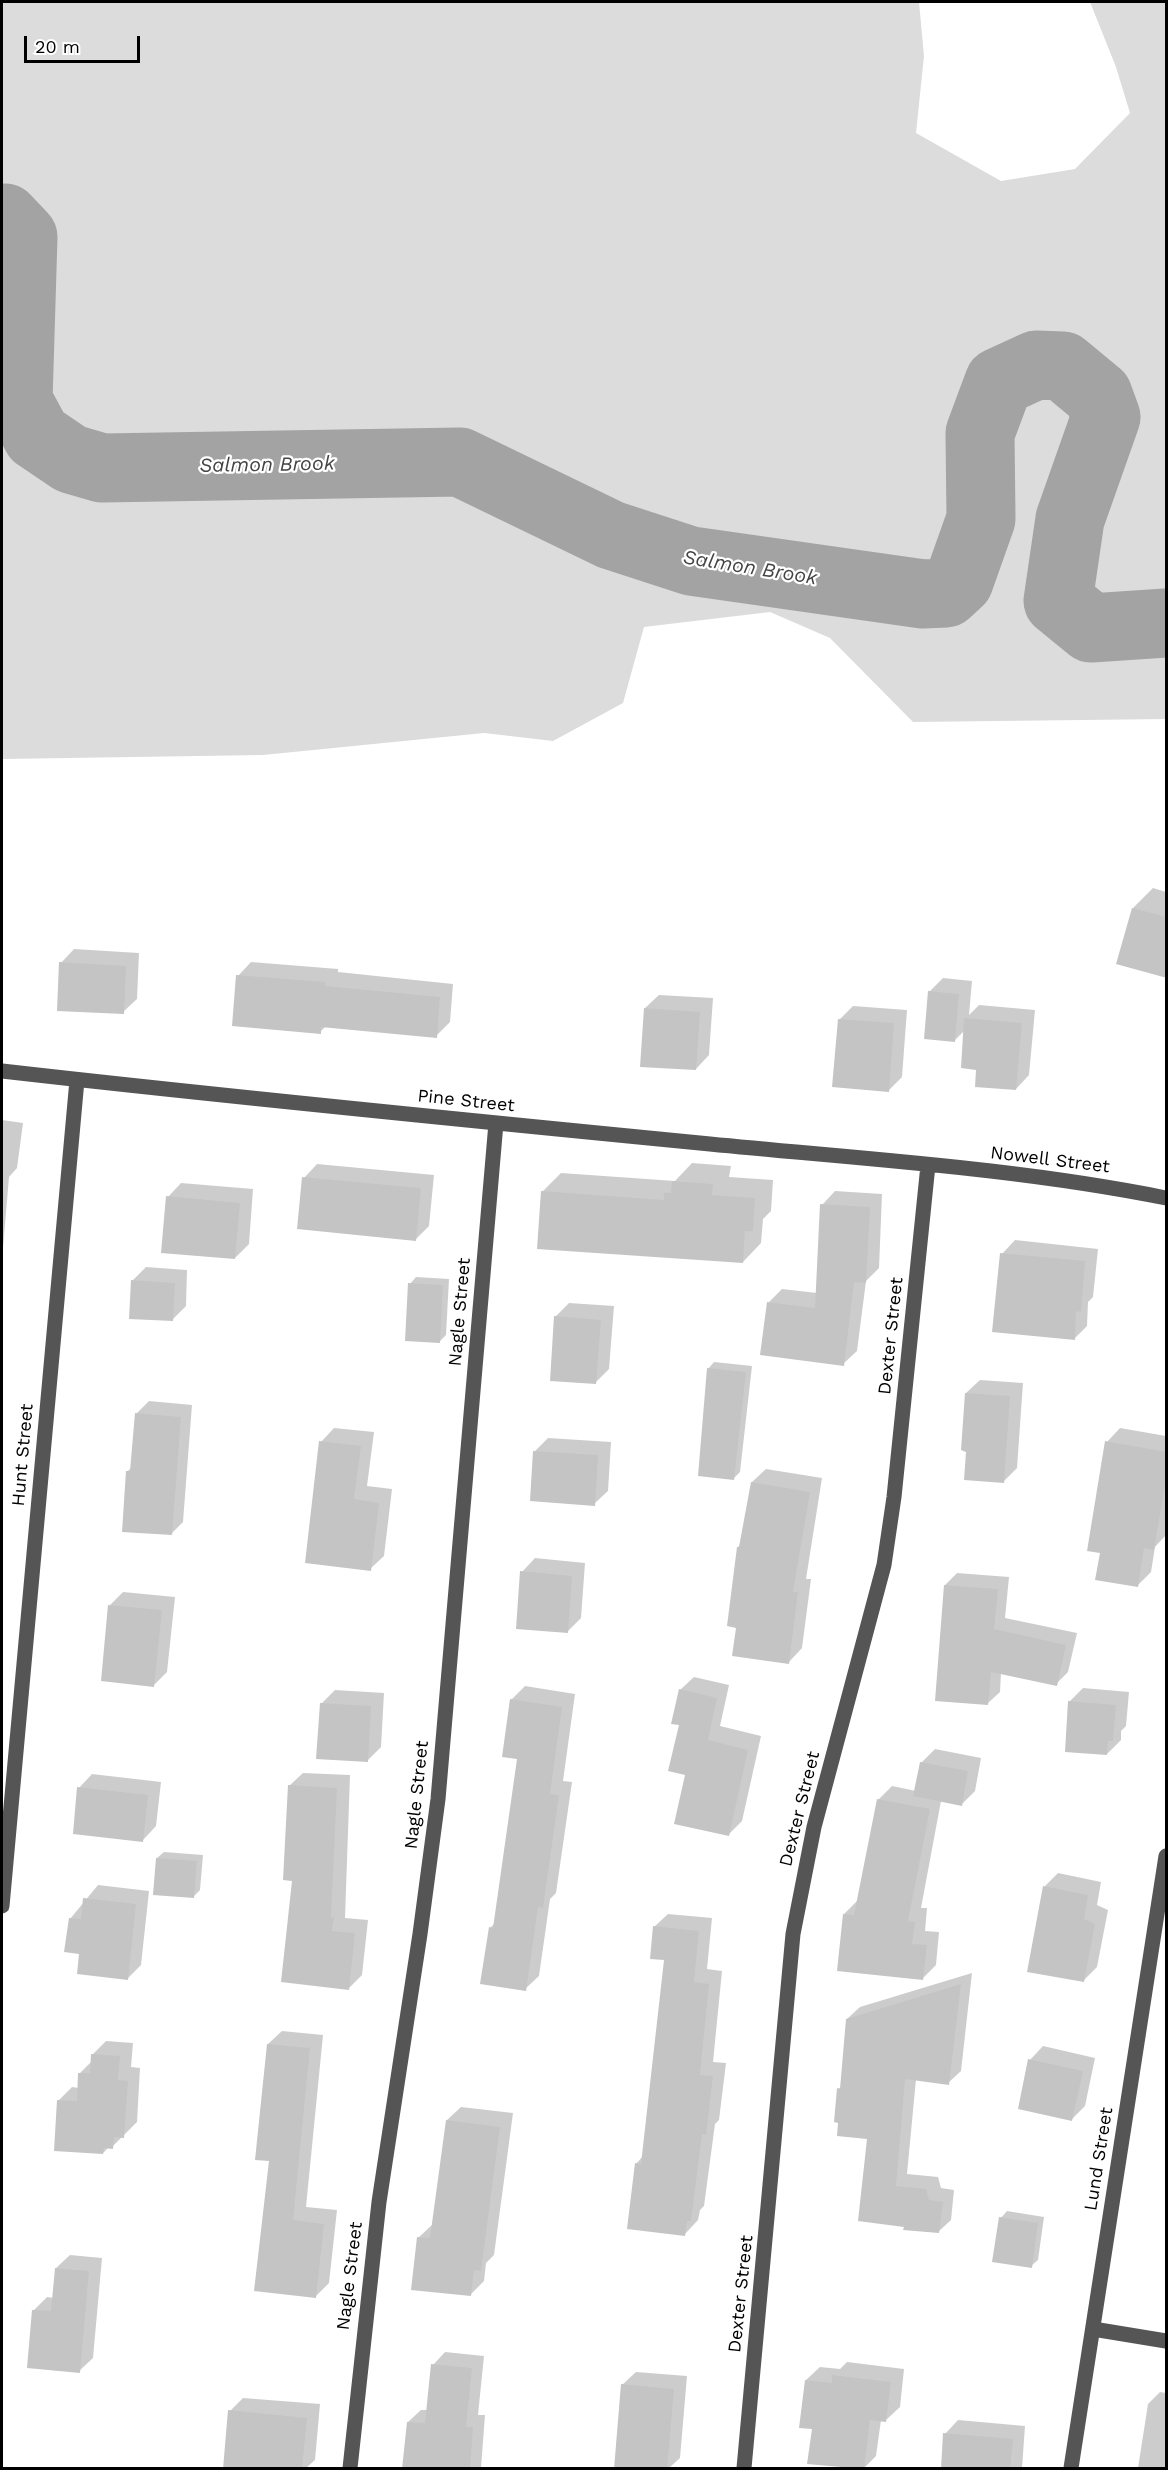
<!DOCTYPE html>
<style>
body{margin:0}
#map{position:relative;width:1168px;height:2470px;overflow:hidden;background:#fff;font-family:"Work Sans",sans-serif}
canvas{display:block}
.frame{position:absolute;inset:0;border:3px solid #000;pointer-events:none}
.scale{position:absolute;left:24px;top:36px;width:116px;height:27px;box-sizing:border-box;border:3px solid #000;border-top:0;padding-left:8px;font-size:18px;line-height:21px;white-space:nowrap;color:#000;-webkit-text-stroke:4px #fff;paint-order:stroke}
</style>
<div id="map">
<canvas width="1168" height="2470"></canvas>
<div class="frame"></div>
<div class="scale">20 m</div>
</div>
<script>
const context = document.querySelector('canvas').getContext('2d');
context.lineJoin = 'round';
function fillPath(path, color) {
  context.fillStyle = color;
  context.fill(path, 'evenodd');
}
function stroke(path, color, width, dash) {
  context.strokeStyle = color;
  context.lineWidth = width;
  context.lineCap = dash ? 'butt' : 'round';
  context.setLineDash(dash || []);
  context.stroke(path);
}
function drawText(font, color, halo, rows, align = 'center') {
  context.font = font + ' "Work Sans",sans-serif';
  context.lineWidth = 4.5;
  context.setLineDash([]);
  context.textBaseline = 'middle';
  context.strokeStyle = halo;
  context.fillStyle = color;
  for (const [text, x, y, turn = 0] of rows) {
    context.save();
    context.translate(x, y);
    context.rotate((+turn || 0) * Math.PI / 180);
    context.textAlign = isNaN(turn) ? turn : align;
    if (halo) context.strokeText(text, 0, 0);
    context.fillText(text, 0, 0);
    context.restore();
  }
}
const green = new Path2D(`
 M 2,2 L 919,2 L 924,56 L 916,133 L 1001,181 L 1075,169 L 1130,113 L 1116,67 L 1090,2 L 1166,2 L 1166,719 L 913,722 L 830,638 L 770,612 L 644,627 L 623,703 L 553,741 L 484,733 L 263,755 L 2,759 Z`);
const shadow = new Path2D(`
 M 1153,888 L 1166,892 L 1166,974 L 1133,908 Z
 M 74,949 L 139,953 L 137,999 L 123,1012 L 61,963 Z
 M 251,962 L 338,969 L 338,972 L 453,984 L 450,1022 L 436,1036 L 326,1026 L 320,1032 L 238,976 Z
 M 943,978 L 972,981 L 969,1015 L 979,1005 L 1035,1010 L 1029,1075 L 1016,1089 L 978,1068 L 965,1030 L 955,1040 L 929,992 Z
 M 659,995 L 713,998 L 709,1055 L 696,1069 L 645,1008 Z
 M 853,1006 L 907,1010 L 902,1077 L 888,1091 L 839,1020 Z
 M 2,1120 L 23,1123 L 17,1168 L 9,1177 L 2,1260 Z
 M 692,1163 L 731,1166 L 729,1177 L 773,1180 L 771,1211 L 763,1219 L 761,1243 L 743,1262 L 542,1192 L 561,1173 L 675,1181 Z
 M 317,1164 L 434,1175 L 429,1226 L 416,1239 L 304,1178 Z
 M 181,1183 L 253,1189 L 249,1244 L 235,1258 L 168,1197 Z
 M 835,1191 L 882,1194 L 879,1268 L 866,1281 L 857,1351 L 843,1364 L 769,1302 L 782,1289 L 817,1293 L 822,1205 Z
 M 1015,1240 L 1098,1249 L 1093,1297 L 1088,1302 L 1087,1326 L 1074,1339 L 1002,1254 Z
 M 146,1267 L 187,1270 L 186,1306 L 172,1320 L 133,1280 Z
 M 416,1277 L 449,1279 L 446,1335 L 440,1341 L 410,1284 Z
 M 569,1303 L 614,1306 L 609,1369 L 595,1383 L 555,1317 Z
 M 714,1362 L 752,1366 L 740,1472 L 733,1479 L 708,1369 Z
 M 980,1380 L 1023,1383 L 1017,1468 L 1003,1482 L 966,1393 Z
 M 149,1401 L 192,1405 L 183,1522 L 171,1534 L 128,1471 L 132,1467 L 137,1413 Z
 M 334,1428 L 374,1432 L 367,1486 L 392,1489 L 384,1556 L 370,1569 L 321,1442 Z
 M 1120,1428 L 1166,1436 L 1166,1535 L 1155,1547 L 1151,1572 L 1137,1586 L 1101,1552 L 1107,1442 Z
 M 548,1438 L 611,1442 L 608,1491 L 594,1504 L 535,1451 Z
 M 766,1469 L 822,1478 L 806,1579 L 811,1579 L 802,1648 L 789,1662 L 738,1627 L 738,1547 L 741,1544 L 752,1482 Z
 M 535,1558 L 585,1563 L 581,1618 L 567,1632 L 522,1572 Z
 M 957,1573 L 1009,1577 L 1005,1618 L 1077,1633 L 1068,1672 L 1056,1684 L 1001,1673 L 1000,1692 L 988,1703 L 945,1585 Z
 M 123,1592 L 175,1597 L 167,1672 L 154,1685 L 110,1605 Z
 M 694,1677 L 729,1685 L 720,1726 L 761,1736 L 742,1821 L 728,1835 L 687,1774 L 681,1724 L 680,1690 Z
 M 525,1686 L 575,1694 L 563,1781 L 572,1782 L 556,1893 L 550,1899 L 539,1976 L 525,1989 L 490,1928 L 495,1923 L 518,1758 L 511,1700 Z
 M 1083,1688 L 1129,1692 L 1126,1726 L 1121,1731 L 1121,1740 L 1107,1754 L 1069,1702 Z
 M 335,1690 L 384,1693 L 381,1747 L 367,1761 L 321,1704 Z
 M 935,1749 L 981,1758 L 975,1791 L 961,1805 L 941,1801 L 921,1908 L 927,1908 L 925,1931 L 939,1932 L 936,1965 L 922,1979 L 844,1914 L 858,1900 L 878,1800 L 892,1786 L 916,1791 L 921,1763 Z
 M 303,1773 L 350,1775 L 345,1918 L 368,1920 L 362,1975 L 349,1988 L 289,1786 Z
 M 92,1774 L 161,1782 L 156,1826 L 143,1840 L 79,1788 Z
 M 164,1852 L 203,1855 L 200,1890 L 194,1896 L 157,1858 Z
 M 1058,1873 L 1101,1882 L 1097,1905 L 1108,1910 L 1097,1967 L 1083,1981 L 1045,1886 Z
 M 98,1885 L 149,1891 L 141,1965 L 127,1979 L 80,1953 L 70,1919 Z
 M 668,1914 L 712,1918 L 707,1969 L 722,1971 L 713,2062 L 726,2063 L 719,2120 L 715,2124 L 704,2206 L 700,2210 L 698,2220 L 685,2234 L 636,2164 L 643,2156 L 665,1959 L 654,1927 Z
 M 972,1973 L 961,2071 L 948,2083 L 916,2079 L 907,2174 L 938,2177 L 941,2188 L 954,2190 L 951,2220 L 938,2232 L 905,2229 L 869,2138 L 838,2089 L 842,2086 L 847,2019 L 860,2007 Z
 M 282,2031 L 323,2035 L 306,2207 L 337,2210 L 329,2283 L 315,2297 L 271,2159 L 268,2044 Z
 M 106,2041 L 133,2043 L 131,2067 L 140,2068 L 137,2122 L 112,2147 L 109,2147 L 103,2153 L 58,2101 L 72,2087 L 79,2088 L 80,2073 L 92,2061 L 92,2055 Z
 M 1043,2046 L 1095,2058 L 1085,2106 L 1071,2120 L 1030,2060 Z
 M 461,2107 L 513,2113 L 494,2255 L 486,2263 L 484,2281 L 471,2294 L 418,2238 L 433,2224 L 447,2120 Z
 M 1007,2211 L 1044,2217 L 1038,2260 L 1031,2266 L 1001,2218 Z
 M 70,2255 L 102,2258 L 93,2358 L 79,2371 L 33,2311 L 47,2297 L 54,2298 L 56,2268 Z
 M 445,2352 L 484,2356 L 478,2415 L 485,2415 L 481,2468 L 404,2468 L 408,2422 L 421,2410 L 428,2410 L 433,2365 Z
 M 847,2362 L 904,2369 L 900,2407 L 886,2420 L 881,2420 L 876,2456 L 864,2468 L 809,2463 L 813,2428 L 806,2380 L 820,2367 L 840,2369 Z
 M 636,2372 L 687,2376 L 680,2458 L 669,2468 L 634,2468 L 622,2385 Z
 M 1160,2392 L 1166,2393 L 1166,2468 L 1138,2468 L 1148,2404 Z
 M 243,2398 L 320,2404 L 315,2460 L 306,2468 L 240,2468 L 230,2411 Z
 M 958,2420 L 1025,2426 L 1022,2468 L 942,2468 L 945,2434 Z`);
const river = new Path2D(`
 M 2,219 L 5,218 L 23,237 L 18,401 L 37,436 L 71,459 L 102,468 L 460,462 L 611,535 L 691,561 L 923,594 L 946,593 L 959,581 L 981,519 L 980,433 L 999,382 L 1036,365 L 1063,366 L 1098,395 L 1106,417 L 1070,519 L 1058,601 L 1091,628 L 1166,623`);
const building = new Path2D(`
 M 1132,908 L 1167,917 L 1167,978 L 1116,964 Z
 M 59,962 L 126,966 L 124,1014 L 57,1011 Z
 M 236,975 L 325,982 L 325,986 L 440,997 L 437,1038 L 321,1027 L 321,1034 L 232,1026 Z
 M 928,991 L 959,994 L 955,1042 L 924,1039 Z
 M 644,1008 L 700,1012 L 696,1070 L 640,1067 Z
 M 964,1018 L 1022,1023 L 1016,1090 L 975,1087 L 976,1070 L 961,1068 Z
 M 838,1019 L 894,1023 L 889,1092 L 832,1087 Z
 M 302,1177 L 421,1188 L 416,1241 L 297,1229 Z
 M 672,1181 L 713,1184 L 712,1195 L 755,1198 L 753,1231 L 745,1231 L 743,1263 L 537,1249 L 541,1191 L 664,1200 L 664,1193 L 671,1193 Z
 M 166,1196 L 240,1203 L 235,1259 L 161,1253 Z
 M 820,1204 L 870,1207 L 866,1283 L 854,1282 L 844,1366 L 760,1355 L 767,1302 L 815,1308 Z
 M 1000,1253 L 1085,1261 L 1081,1312 L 1076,1311 L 1075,1340 L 992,1332 Z
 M 131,1280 L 175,1283 L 173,1321 L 129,1319 Z
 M 408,1283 L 443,1285 L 440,1343 L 405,1341 Z
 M 554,1316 L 601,1320 L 596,1384 L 550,1381 Z
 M 707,1368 L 746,1372 L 734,1480 L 698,1476 Z
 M 965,1393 L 1010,1396 L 1004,1483 L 964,1480 L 966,1452 L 961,1450 Z
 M 135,1413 L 181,1417 L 172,1535 L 122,1532 L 126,1471 L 130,1471 Z
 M 319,1441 L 361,1446 L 354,1499 L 379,1503 L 371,1571 L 305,1563 Z
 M 1105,1441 L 1167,1452 L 1167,1473 L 1154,1550 L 1144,1548 L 1138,1587 L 1095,1580 L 1100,1553 L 1087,1551 Z
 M 533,1451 L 598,1455 L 595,1506 L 530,1501 Z
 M 751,1482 L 810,1492 L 793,1592 L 798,1592 L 789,1664 L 732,1656 L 736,1628 L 727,1626 L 737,1547 L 739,1547 Z
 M 520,1571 L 572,1576 L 568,1633 L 516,1629 Z
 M 944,1585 L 998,1589 L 994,1629 L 1066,1645 L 1057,1686 L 991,1672 L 988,1705 L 935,1701 Z
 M 108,1605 L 162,1610 L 154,1687 L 101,1681 Z
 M 679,1689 L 717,1698 L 708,1740 L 748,1750 L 729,1836 L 674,1824 L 685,1775 L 668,1771 L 679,1725 L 671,1724 Z
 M 510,1699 L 562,1707 L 550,1794 L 559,1795 L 543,1908 L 538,1907 L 526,1991 L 480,1984 L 489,1927 L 493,1928 L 517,1759 L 502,1757 Z
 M 1068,1701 L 1116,1705 L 1113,1741 L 1108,1741 L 1107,1755 L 1065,1752 Z
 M 320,1703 L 371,1706 L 368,1762 L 316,1759 Z
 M 920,1762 L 968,1771 L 962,1806 L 913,1796 Z
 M 288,1785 L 337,1788 L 331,1917 L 334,1918 L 332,1931 L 355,1933 L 349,1990 L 281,1982 L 292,1881 L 283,1880 Z
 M 77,1787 L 148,1795 L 143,1842 L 73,1834 Z
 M 877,1799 L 930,1809 L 908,1921 L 915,1922 L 912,1944 L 927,1945 L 923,1980 L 837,1971 L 843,1914 L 854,1915 Z
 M 156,1858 L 197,1861 L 194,1898 L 153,1895 Z
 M 1043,1886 L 1088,1895 L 1084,1919 L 1095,1924 L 1084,1982 L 1027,1972 Z
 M 83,1898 L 136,1904 L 128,1980 L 77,1974 L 79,1954 L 64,1952 L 69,1918 L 81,1919 Z
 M 653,1926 L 699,1931 L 694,1982 L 709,1984 L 700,2075 L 713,2076 L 706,2135 L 702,2134 L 691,2221 L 687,2221 L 685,2236 L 627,2229 L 635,2163 L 641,2164 L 664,1960 L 650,1959 Z
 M 961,1984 L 949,2085 L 905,2079 L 896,2186 L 926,2189 L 929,2200 L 943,2202 L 939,2233 L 903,2230 L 904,2227 L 858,2221 L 867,2139 L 837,2136 L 838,2123 L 834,2122 L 837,2088 L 840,2089 L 846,2019 Z
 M 267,2044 L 310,2048 L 293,2220 L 324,2224 L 316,2298 L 254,2291 L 269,2161 L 255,2160 Z
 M 91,2054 L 120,2056 L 118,2080 L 128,2081 L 124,2138 L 114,2137 L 113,2149 L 104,2148 L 103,2154 L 54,2151 L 57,2100 L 77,2101 L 78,2073 L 90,2073 Z
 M 1028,2059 L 1083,2071 L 1072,2121 L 1018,2109 Z
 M 446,2120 L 500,2127 L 481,2271 L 474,2270 L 471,2296 L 411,2290 L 417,2237 L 430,2238 Z
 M 999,2217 L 1038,2223 L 1032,2268 L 992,2262 Z
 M 55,2268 L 89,2271 L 80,2373 L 27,2368 L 32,2310 L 51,2311 Z
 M 431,2364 L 472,2368 L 466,2427 L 473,2427 L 470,2469 L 402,2469 L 407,2422 L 425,2423 Z
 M 832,2375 L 891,2382 L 886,2422 L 870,2420 L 864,2469 L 807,2464 L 812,2429 L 799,2428 L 805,2380 L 832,2383 Z
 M 621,2384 L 674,2389 L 667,2469 L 614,2469 Z
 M 228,2410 L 307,2418 L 302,2469 L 223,2469 Z
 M 943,2433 L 1013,2439 L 1010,2469 L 941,2469 Z`);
const minor = new Path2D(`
 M 2,1071 C 238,1098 474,1121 710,1144 C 862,1159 1017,1168 1166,1198
 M 2,1906 L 77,1080
 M 1093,2329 L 1166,2341
 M 350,2468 L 379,2202 L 420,1934 L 438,1799 L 496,1123
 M 744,2468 L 793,1934 L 814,1827 L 884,1565 L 894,1497 L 928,1165
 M 1071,2468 L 1166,1856`);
const streetNames = [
 ["Pine Street",466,1101,6],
 ["Nowell Street",1050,1160,7],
 ["Nagle Street",460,1312,-85],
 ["Dexter Street",891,1336,-84],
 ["Hunt Street",23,1455,-85],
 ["Nagle Street",417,1795,-84],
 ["Dexter Street",800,1809,-76],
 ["Lund Street",1099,2159,-81],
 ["Nagle Street",350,2276,-83],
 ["Dexter Street",741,2294,-84]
];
const waterNames = [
 ["Salmon Brook",267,465,-1],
 ["Salmon Brook",750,568,9]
];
fillPath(green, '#dcdcdc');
fillPath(shadow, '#0003');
stroke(river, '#a3a3a3', 69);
fillPath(building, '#c4c4c4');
stroke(minor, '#555', 15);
drawText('18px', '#000', '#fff', streetNames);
drawText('italic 20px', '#444', '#fff', waterNames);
</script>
